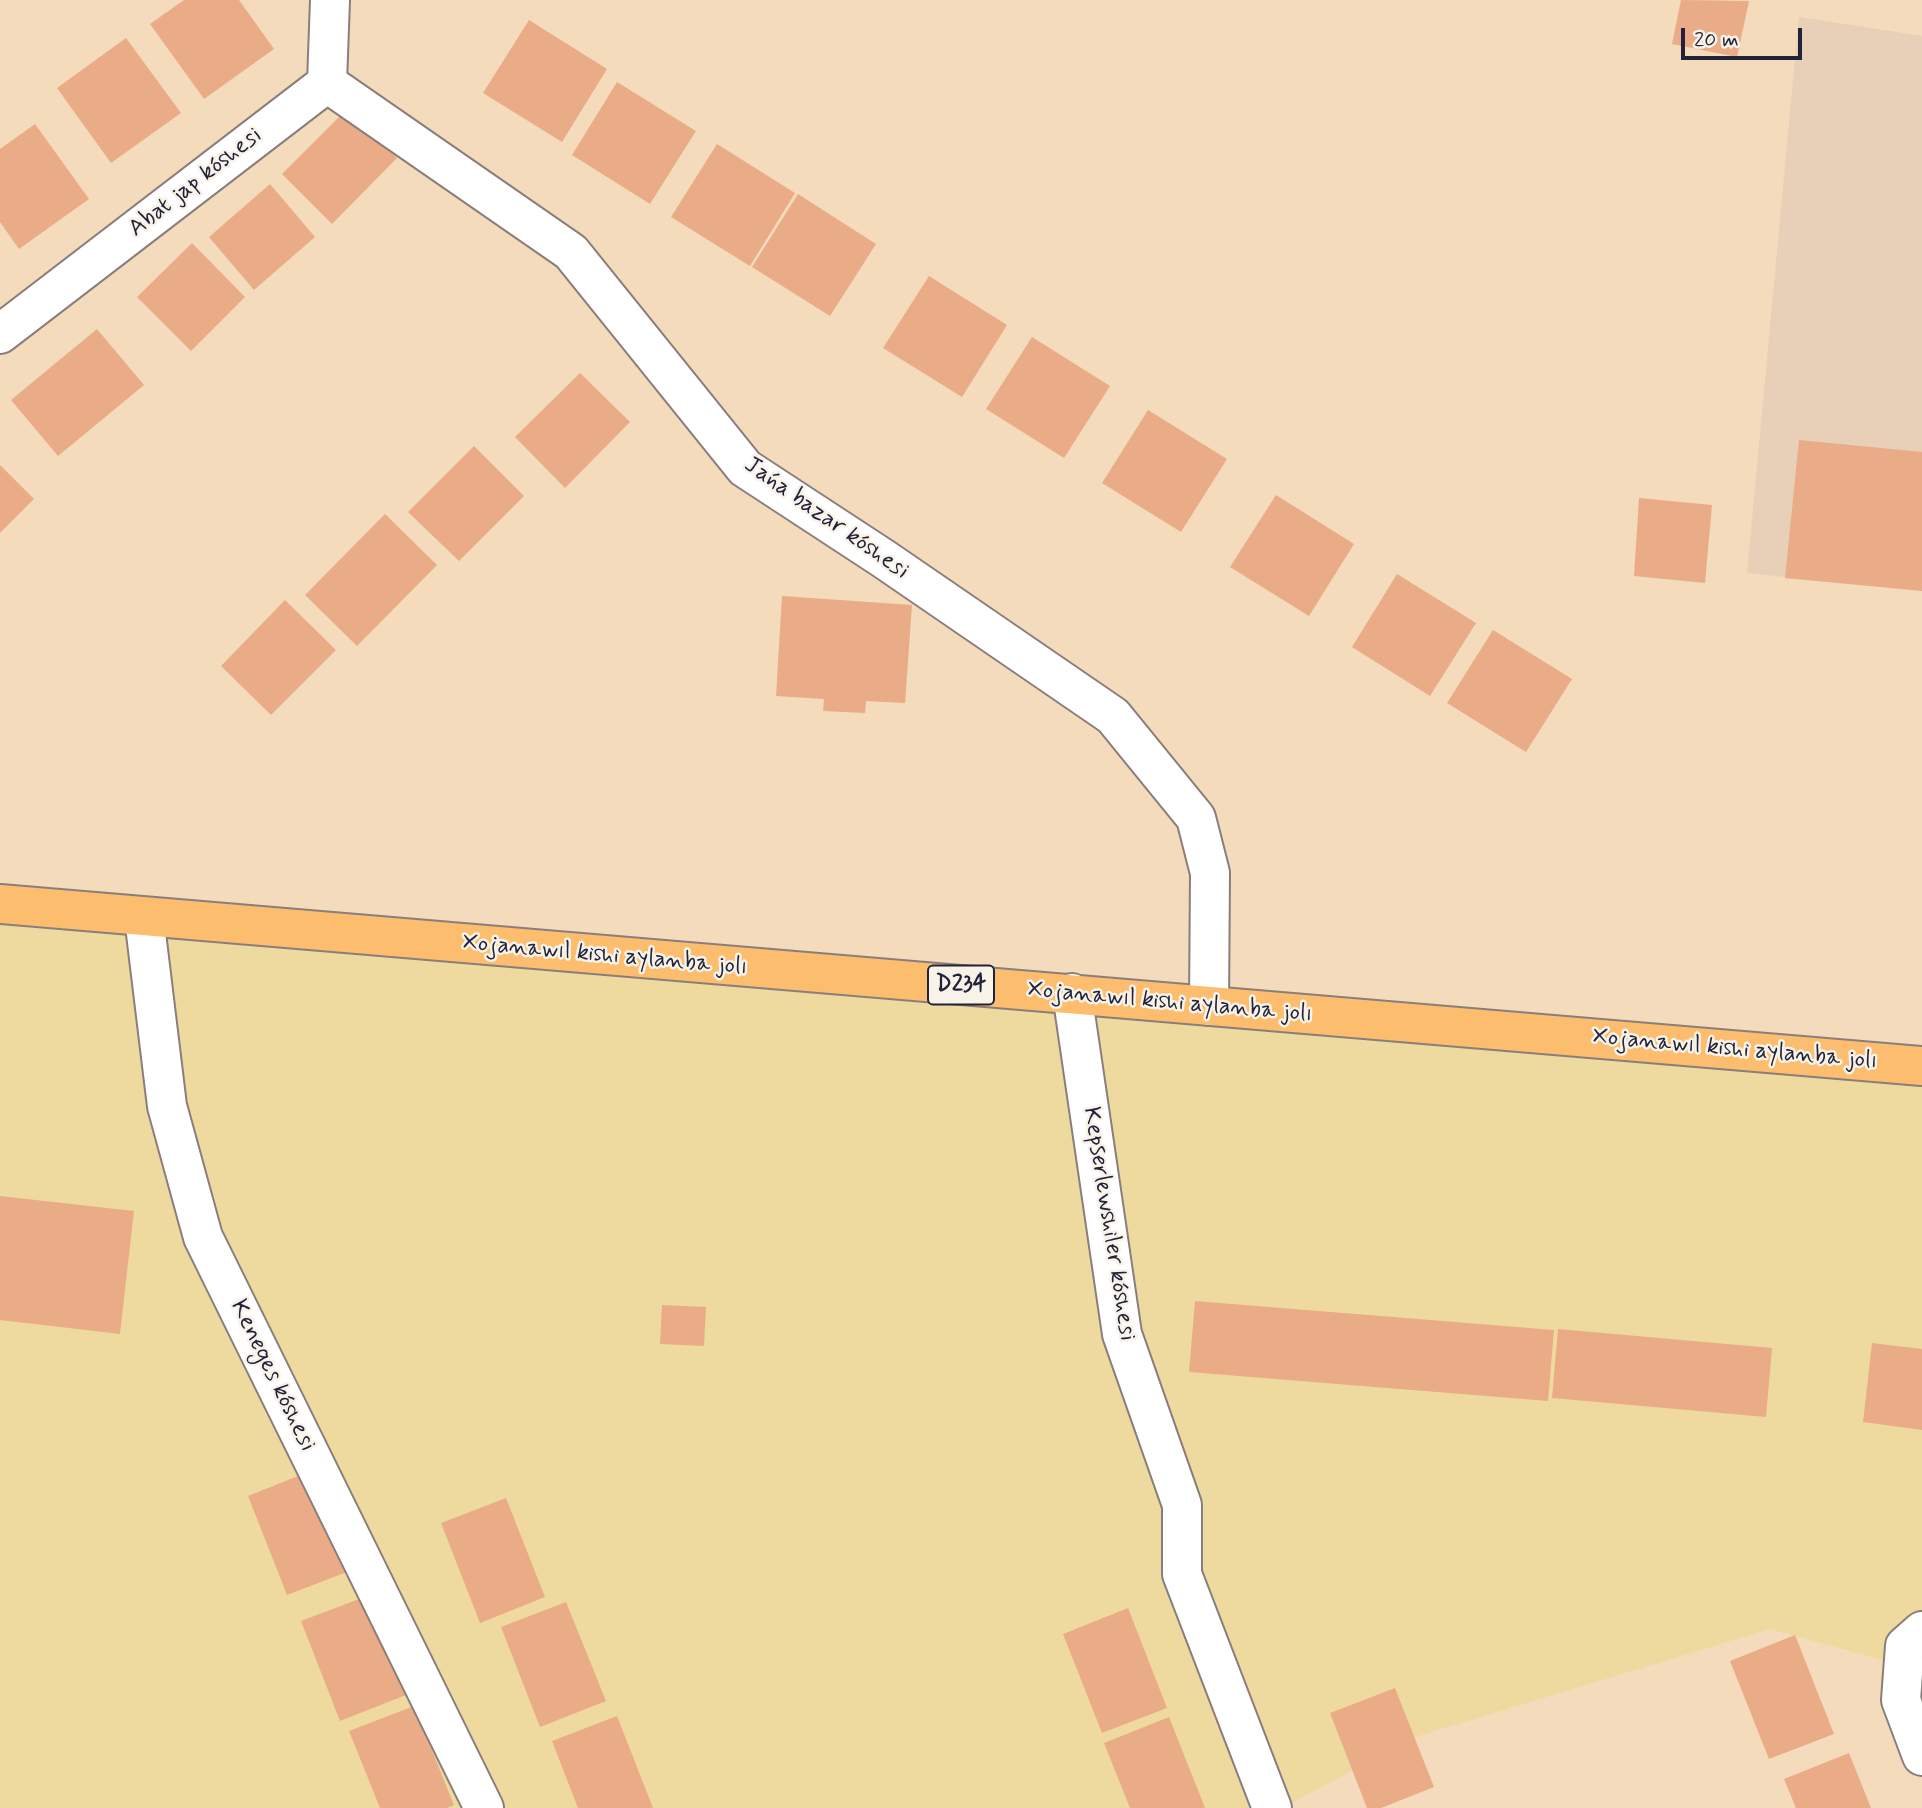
<!DOCTYPE html>
<meta charset="utf-8">
<style>
body{margin:0}
#map{position:relative;width:1922px;height:1808px;overflow:hidden;background:#f3dbbc;font-family:Mynerve,sans-serif}
canvas{display:block}
.scale{position:absolute;left:1681px;top:28px;width:121px;height:32px;box-sizing:border-box;border:4px solid #22223b;border-top:0;padding-left:9px;font-size:21px;line-height:24px;white-space:nowrap;color:#22223b;-webkit-text-stroke:5px #f7f3e8;paint-order:stroke}
</style>
<div id="map">
<canvas width="1922" height="1808"></canvas>
<div class="scale">20 m</div>
</div>
<script>
const context = document.querySelector('canvas').getContext('2d');
context.lineJoin = 'round';
function fillPath(path, color) {
  context.fillStyle = color;
  context.fill(path, 'evenodd');
}
function stroke(path, color, width, dash) {
  context.strokeStyle = color;
  context.lineWidth = width;
  context.lineCap = dash ? 'butt' : 'round';
  context.setLineDash(dash || []);
  context.stroke(path);
}
function drawText(font, color, halo, rows, align = 'center') {
  context.font = font + ' Mynerve,sans-serif';
  context.lineWidth = 5;
  context.setLineDash([]);
  context.textBaseline = 'middle';
  context.strokeStyle = halo;
  context.fillStyle = color;
  for (const [text, x, y, turn = 0] of rows) {
    context.save();
    context.translate(x, y);
    context.rotate((+turn || 0) * Math.PI / 180);
    context.textAlign = isNaN(turn) ? turn : align;
    if (halo) context.strokeText(text, 0, 0);
    context.fillText(text, 0, 0);
    context.restore();
  }
}
const built = new Path2D(`
 M 1799,17 L 1922,36 L 1922,591 L 1747,573 Z`);
const sand = new Path2D(`
 M 0,918 L 1922,1072 L 1922,1671 L 1770,1629 L 1415,1737 L 1282,1808 L 0,1808 Z`);
const building = new Path2D(`
 M 184,0 L 239,0 L 274,49 L 204,99 L 150,24 Z
 M 1681,0 L 1749,1 L 1737,57 L 1672,44 Z
 M 529,20 L 607,69 L 562,142 L 483,93 Z
 M 126,38 L 181,113 L 111,163 L 57,88 Z
 M 617,82 L 696,131 L 650,204 L 572,155 Z
 M 347,109 L 397,158 L 332,224 L 282,174 Z
 M 35,124 L 89,199 L 19,249 L 0,222 L 0,149 Z
 M 717,144 L 795,193 L 750,266 L 671,217 Z
 M 270,184 L 315,237 L 254,290 L 209,237 Z
 M 798,194 L 876,244 L 830,316 L 752,267 Z
 M 192,243 L 245,297 L 191,351 L 137,297 Z
 M 929,276 L 1007,325 L 962,397 L 883,348 Z
 M 97,329 L 144,385 L 58,456 L 11,400 Z
 M 1032,337 L 1110,386 L 1064,458 L 986,409 Z
 M 580,373 L 630,422 L 565,488 L 515,437 Z
 M 1148,410 L 1227,459 L 1181,532 L 1102,483 Z
 M 1799,440 L 1922,452 L 1922,591 L 1785,578 Z
 M 474,446 L 524,496 L 459,561 L 408,512 Z
 M 0,465 L 34,499 L 0,533 Z
 M 1276,495 L 1354,544 L 1309,616 L 1230,567 Z
 M 1639,498 L 1712,505 L 1705,583 L 1634,576 Z
 M 385,514 L 437,565 L 357,646 L 305,595 Z
 M 1397,574 L 1476,623 L 1430,696 L 1352,647 Z
 M 782,596 L 912,605 L 905,703 L 866,701 L 865,713 L 823,711 L 824,699 L 776,696 Z
 M 285,600 L 336,650 L 271,715 L 221,666 Z
 M 1493,630 L 1572,679 L 1526,752 L 1447,703 Z
 M 0,1196 L 134,1211 L 120,1334 L 0,1320 Z
 M 1195,1301 L 1554,1330 L 1548,1401 L 1189,1372 Z
 M 662,1305 L 706,1307 L 704,1346 L 660,1344 Z
 M 1558,1329 L 1772,1348 L 1766,1417 L 1552,1398 Z
 M 1872,1343 L 1922,1349 L 1922,1430 L 1863,1422 Z
 M 313,1470 L 352,1570 L 287,1595 L 248,1496 Z
 M 506,1498 L 545,1597 L 480,1623 L 441,1523 Z
 M 367,1596 L 406,1695 L 340,1721 L 301,1621 Z
 M 566,1602 L 606,1701 L 540,1727 L 501,1627 Z
 M 1128,1608 L 1167,1708 L 1102,1733 L 1063,1634 Z
 M 1795,1635 L 1834,1734 L 1769,1759 L 1730,1661 Z
 M 1395,1688 L 1434,1787 L 1381,1808 L 1367,1808 L 1330,1713 Z
 M 414,1706 L 454,1805 L 447,1808 L 380,1808 L 349,1731 Z
 M 617,1716 L 653,1808 L 578,1808 L 552,1741 Z
 M 1169,1717 L 1205,1808 L 1130,1808 L 1104,1743 Z
 M 1849,1753 L 1871,1808 L 1796,1808 L 1784,1779 Z`);
const minor = new Path2D(`
 M 327,83 L 571,252 L 745,468 L 884,559 L 1113,716 L 1196,818 L 1210,873 L 1209,1006
 M 327,83 L 330,0
 M 0,334 L 327,83
 M 144,917 L 167,1106 L 203,1237 L 484,1808
 M 1072,993 L 1122,1334 L 1182,1505 L 1182,1574 L 1272,1808
 M 1922,1631 L 1905,1646 L 1901,1700 L 1922,1756`);
const primary = new Path2D(`
 M 0,904 L 1922,1066`);
const shields = [
 [961,985,66]
];
const shieldNames = [
 ["D234",961,985]
];
const streetNames = [
 ["Abat jap kóshesi",196,183,-38],
 ["Jańa bazar kóshesi",826,519,35],
 ["Xojanawıl kishi aylanba jolı",605,956,5],
 ["Xojanawıl kishi aylanba jolı",1170,1003,5],
 ["Xojanawıl kishi aylanba jolı",1735,1050,5],
 ["Kepserlewshiler kóshesi",1108,1224,81],
 ["Keneges kóshesi",272,1376,64]
];
fillPath(built, '#e8cfb7');
fillPath(sand, '#eeda9e');
fillPath(building, '#e9ac87');
stroke(minor, '#8a7e7c', 42);
stroke(primary, '#8a7e7c', 42);
stroke(minor, '#fff', 38);
stroke(primary, '#fcbd6f', 38);
for (const [x, y, w] of shields) {
  const box = new Path2D();
  box.roundRect(x - w / 2, y - 19.5, w, 39, 5);
  context.fillStyle = '#f7f3e8';
  context.fill(box);
  stroke(box, '#22223b', 2);
}
drawText('bold 23px', '#22223b', null, shieldNames);
drawText('24px', '#22223b', '#f7f3e8', streetNames);
</script>
